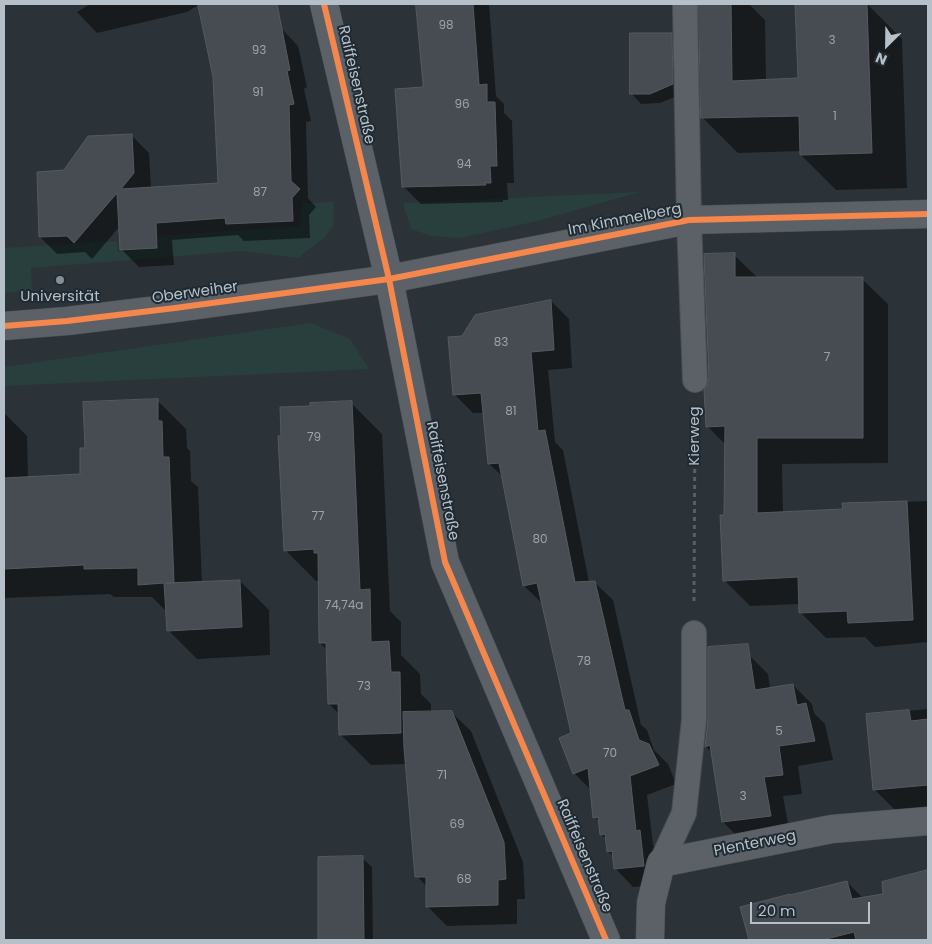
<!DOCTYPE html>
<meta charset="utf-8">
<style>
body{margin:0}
#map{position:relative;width:932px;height:944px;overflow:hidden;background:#2c3338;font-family:Poppins,sans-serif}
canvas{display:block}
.frame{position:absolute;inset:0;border:5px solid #b6c0c9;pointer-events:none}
.north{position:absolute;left:862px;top:20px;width:50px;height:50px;-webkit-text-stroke:4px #1f2a33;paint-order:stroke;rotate:203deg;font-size:14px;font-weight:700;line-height:20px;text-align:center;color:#b6c0c9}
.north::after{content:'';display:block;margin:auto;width:18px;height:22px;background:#b6c0c9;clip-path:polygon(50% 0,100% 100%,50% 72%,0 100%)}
.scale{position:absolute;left:750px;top:902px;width:120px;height:22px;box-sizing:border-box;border:2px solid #b6c0c9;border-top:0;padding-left:6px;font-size:15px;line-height:18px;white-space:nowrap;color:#b6c0c9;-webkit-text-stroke:4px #1f2a33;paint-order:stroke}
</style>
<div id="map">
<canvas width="932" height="944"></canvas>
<div class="frame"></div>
<div class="north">N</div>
<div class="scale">20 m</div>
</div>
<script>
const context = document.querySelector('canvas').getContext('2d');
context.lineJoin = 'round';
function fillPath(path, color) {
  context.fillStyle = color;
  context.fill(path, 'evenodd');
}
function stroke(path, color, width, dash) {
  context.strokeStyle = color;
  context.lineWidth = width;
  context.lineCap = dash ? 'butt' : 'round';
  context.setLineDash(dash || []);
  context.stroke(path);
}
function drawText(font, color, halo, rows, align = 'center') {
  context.font = font + ' Poppins,sans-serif';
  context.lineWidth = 4;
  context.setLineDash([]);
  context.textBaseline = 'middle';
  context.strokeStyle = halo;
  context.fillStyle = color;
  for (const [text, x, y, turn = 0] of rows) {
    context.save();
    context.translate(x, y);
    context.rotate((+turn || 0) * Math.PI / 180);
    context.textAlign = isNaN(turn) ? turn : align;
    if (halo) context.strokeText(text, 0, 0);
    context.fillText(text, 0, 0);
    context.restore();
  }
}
const green = new Path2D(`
 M 640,192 L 537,221 L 460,238 L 431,236 L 411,229 L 403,203 Z
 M 334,202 L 333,226 L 325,237 L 298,258 L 241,251 L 31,268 L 32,290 L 4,293 L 4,248 L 117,241 L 118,252 L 157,248 L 157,236 L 299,226 L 303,203 Z
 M 311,323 L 350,339 L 369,369 L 4,386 L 4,367 Z`);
const shadow = new Path2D(`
 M 90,4 L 200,4 L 187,12 L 97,33 L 77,12 Z
 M 417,4 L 489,4 L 496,96 L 504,104 L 504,113 L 512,121 L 514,183 L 507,183 L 508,200 L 503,200 L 503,202 L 421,204 L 403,186 L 424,88 Z
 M 699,4 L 749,4 L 765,20 L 766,81 L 799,80 L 796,5 L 867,4 L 902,39 L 907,188 L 836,190 L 801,155 L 801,151 L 738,153 L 702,117 Z
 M 281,28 L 298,46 L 307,87 L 304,89 L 311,121 L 306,122 L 308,198 L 316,207 L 309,215 L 310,238 L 244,241 L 238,235 L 172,240 L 174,265 L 139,267 L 122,250 L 120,226 L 92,259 L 85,252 L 57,254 L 40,237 L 65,172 L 131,135 L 149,153 L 151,188 L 219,184 Z
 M 671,35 L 681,44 L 682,94 L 660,103 L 641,104 L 632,94 Z
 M 734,255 L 758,278 L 862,279 L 888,304 L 888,463 L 782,464 L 783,513 L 844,510 L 844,504 L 928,501 L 928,642 L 875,647 L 865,637 L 826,638 L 801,613 L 800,604 L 750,606 L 724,580 L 726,445 L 707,426 Z
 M 551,301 L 569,319 L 572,368 L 548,370 L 555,442 L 563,450 L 589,582 L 594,582 L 613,600 L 641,725 L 647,730 L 654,750 L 668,764 L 676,784 L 647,795 L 653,845 L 659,850 L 662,884 L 633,887 L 615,868 L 614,857 L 608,852 L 607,840 L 601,834 L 600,822 L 594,817 L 592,791 L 574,773 L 573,734 L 543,604 L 524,586 L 503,477 L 489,464 L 484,413 L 473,413 L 455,395 L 450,338 L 463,337 Z
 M 157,400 L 186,429 L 187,448 L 190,451 L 191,481 L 198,487 L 202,583 L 240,581 L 269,610 L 270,655 L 197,659 L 168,630 L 167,612 L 152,597 L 114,597 L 110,594 L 4,598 L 4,413 L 27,436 L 28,478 L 82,475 L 86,449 Z
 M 351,403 L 382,434 L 390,611 L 401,622 L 401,655 L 420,674 L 421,694 L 431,704 L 431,713 L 451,712 L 471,731 L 523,862 L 525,899 L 517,899 L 517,924 L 447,926 L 428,907 L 427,887 L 417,876 L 406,764 L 371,765 L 340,734 L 339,714 L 329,704 L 327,650 L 320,643 L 319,581 L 316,581 L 285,550 Z
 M 749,655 L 768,674 L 770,688 L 793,685 L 812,704 L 814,713 L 825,724 L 833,760 L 798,766 L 802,794 L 783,796 L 790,835 L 742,841 L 723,822 L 713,753 L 706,747 L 709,720 Z
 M 928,709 L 928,832 L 917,832 L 874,789 L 867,715 Z
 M 362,858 L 372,867 L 373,940 L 320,940 L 319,859 Z
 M 928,871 L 928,940 L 751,940 L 742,908 L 847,882 L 864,899 L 884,895 L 883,883 Z`);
const building = new Path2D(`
 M 198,4 L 277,4 L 290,70 L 287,71 L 294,104 L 289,105 L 291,181 L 300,189 L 292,198 L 293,221 L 226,224 L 225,218 L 156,223 L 157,248 L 120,250 L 117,193 L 74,243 L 67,236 L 39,237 L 37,172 L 64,170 L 88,136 L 132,134 L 134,173 L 121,189 L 218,183 L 213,77 Z
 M 416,4 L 473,4 L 479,85 L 487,84 L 487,102 L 495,102 L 497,166 L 490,166 L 491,183 L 485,183 L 486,185 L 402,187 L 395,89 L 423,87 Z
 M 699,4 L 731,4 L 732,81 L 798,78 L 795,4 L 867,4 L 872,153 L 800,155 L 799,116 L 701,118 Z
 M 630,33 L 672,33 L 673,84 L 650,94 L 630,94 Z
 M 735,253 L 735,277 L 863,277 L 863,438 L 757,438 L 757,513 L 843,509 L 842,503 L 907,501 L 913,620 L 848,623 L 847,611 L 799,613 L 798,577 L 723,581 L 720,515 L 724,515 L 725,426 L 706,427 L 704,390 L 707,386 L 709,379 L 704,254 Z
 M 551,300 L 554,350 L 531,352 L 538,431 L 545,430 L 575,582 L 595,581 L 625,710 L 629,710 L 639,740 L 649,744 L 659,765 L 630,776 L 636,831 L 640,830 L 644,866 L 614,869 L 612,851 L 607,852 L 605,834 L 600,835 L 598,817 L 593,818 L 588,768 L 573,774 L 559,738 L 571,733 L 537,583 L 523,586 L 499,463 L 488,464 L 481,393 L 453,395 L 448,337 L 462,336 L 475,315 Z
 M 158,399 L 158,421 L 162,421 L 163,457 L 169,457 L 174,583 L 166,583 L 240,580 L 242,627 L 167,631 L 164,583 L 138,585 L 138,568 L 84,569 L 84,565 L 4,569 L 4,478 L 80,474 L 80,448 L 85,448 L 83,402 Z
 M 352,401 L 360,590 L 370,589 L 371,642 L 389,641 L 391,672 L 400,672 L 401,733 L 339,735 L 338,704 L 328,704 L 326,643 L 319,643 L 318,553 L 314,553 L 314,549 L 284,551 L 278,436 L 281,436 L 280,407 L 310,406 L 310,403 Z
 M 748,644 L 755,690 L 793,684 L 797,705 L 806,703 L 815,741 L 779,746 L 783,775 L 764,777 L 771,816 L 722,822 L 710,745 L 705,747 L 708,720 L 708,647 Z
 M 909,710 L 911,721 L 928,719 L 928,785 L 873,790 L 866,714 Z
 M 452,711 L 504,842 L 506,879 L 498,880 L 498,905 L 426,907 L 426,877 L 415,877 L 404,748 L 403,712 Z
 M 363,856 L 364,940 L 318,940 L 318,857 Z
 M 928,870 L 928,940 L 856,940 L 854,932 L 822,940 L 749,940 L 740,907 L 790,894 L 790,895 L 847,881 L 852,899 L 883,894 L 882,882 Z`);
const path = new Path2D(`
 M 694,601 L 695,413`);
const service = new Path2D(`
 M 685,4 L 689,220 L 695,380
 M 661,863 L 684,813 L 694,720 L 694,633`);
const minor = new Path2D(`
 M 324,4 L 389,279 L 445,562 L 606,940
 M 4,326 L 67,321 L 175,308 L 389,279 L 689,220 L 928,214
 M 650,940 L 651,903 L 661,863 L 832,829 L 928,821`);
const cycleway = new Path2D(`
 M 324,4 L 389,279 L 445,562 L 606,940
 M 4,326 L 67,321 L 175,308 L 389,279 L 689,220 L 928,214`);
const markers = [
 [60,280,5,"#868f96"]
];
const numberNames = [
 ["98",446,26],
 ["3",832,41],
 ["93",259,51],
 ["91",258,93],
 ["96",462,105],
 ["1",835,117],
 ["94",464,165],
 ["87",260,193],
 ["83",501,343],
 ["7",827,358],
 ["81",511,412],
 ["79",314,438],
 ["77",318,517],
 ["80",540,540],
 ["74,74a",344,606],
 ["78",584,662],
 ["73",364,687],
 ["5",779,732],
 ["70",610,754],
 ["71",442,776],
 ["3",743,797],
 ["69",457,825],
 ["68",464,880]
];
const streetNames = [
 ["Raiffeisenstraße",356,85,77],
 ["Im Kimmelberg",625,220,-11],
 ["Oberweiher",195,293,-8],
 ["Kierweg",695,436,-90],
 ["Raiffeisenstraße",442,481,79],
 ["Plenterweg",755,844,-11],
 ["Raiffeisenstraße",584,856,67]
];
const poiNames = [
 ["Universität",60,297]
];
fillPath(green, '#293f3e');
fillPath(shadow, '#0007');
fillPath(building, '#464c51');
stroke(building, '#545a5f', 1);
stroke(service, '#4a4f53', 26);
stroke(minor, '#4a4f53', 29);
stroke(path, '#596064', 3, [4, 4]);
stroke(service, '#5b6167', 24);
stroke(minor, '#5b6167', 28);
stroke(cycleway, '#f5874c', 6);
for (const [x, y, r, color] of markers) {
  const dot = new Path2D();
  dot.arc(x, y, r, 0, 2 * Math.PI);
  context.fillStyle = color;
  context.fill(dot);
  stroke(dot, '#1f2a33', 2);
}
drawText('12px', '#9aa3ab', null, numberNames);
drawText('15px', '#b6c0c9', '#1f2a33', streetNames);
drawText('15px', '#b6c0c9', '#1f2a33', poiNames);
</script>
